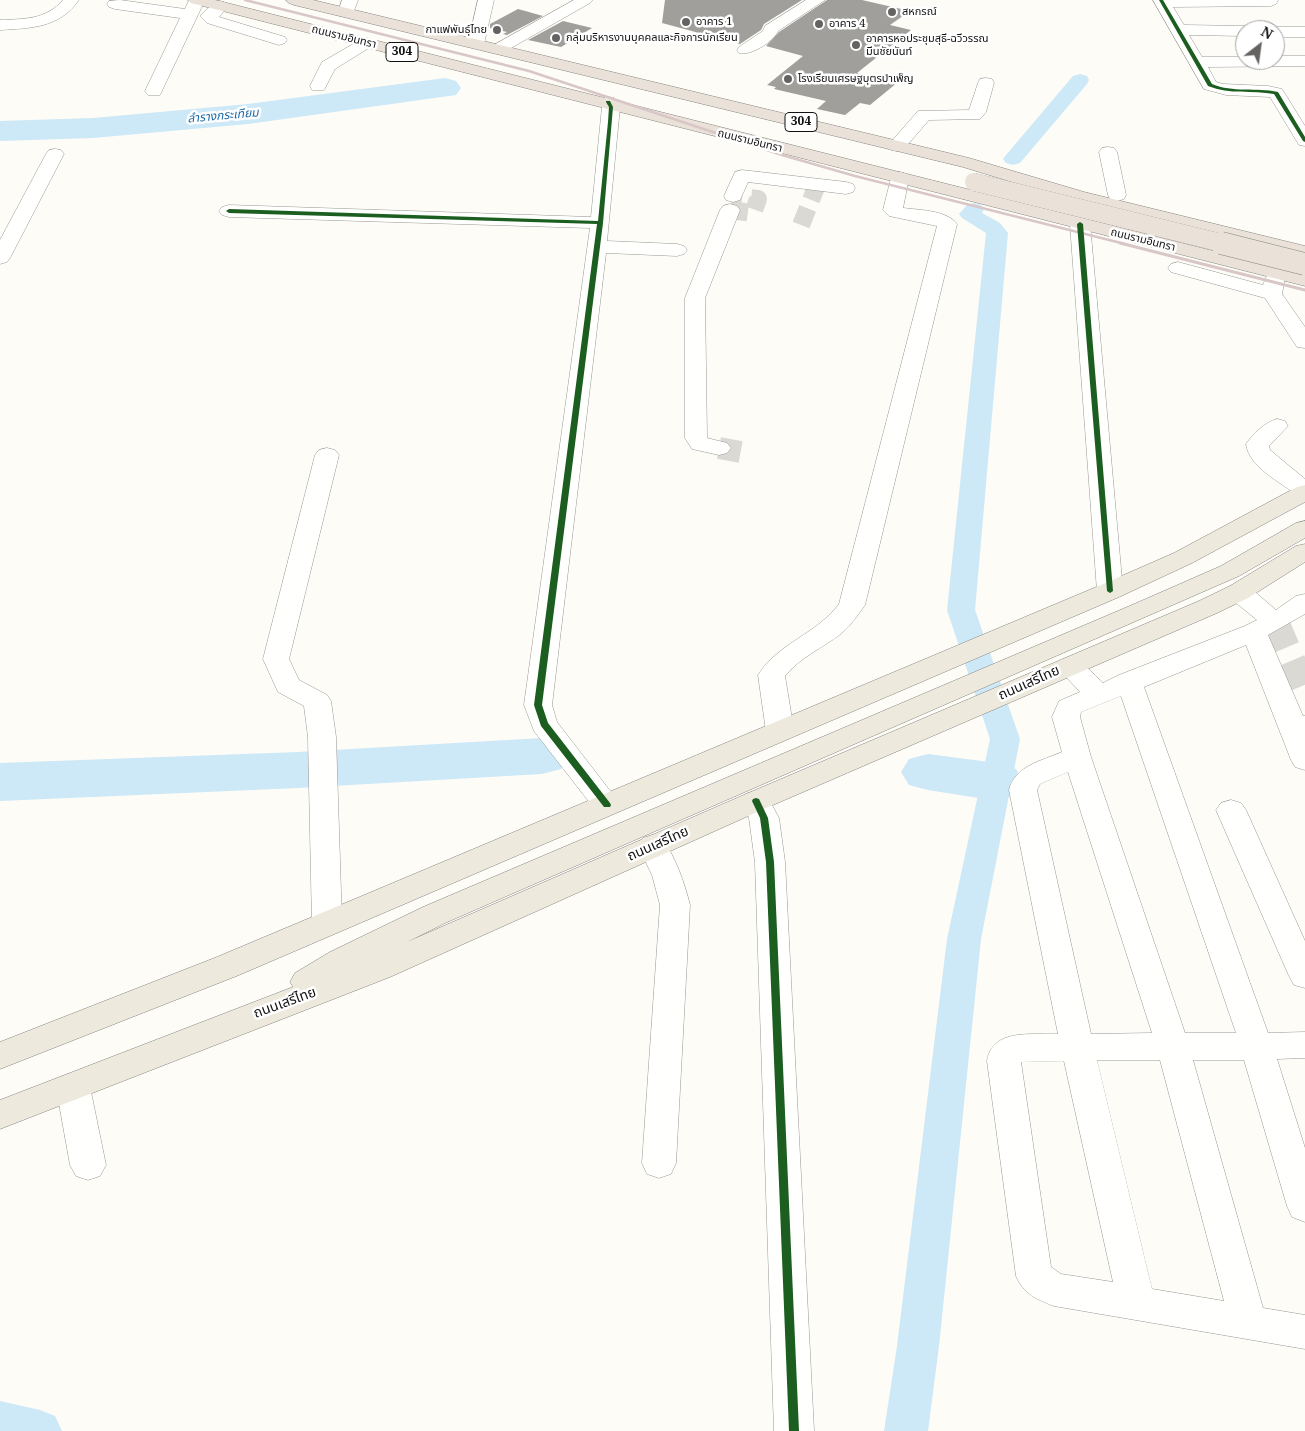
<!DOCTYPE html>
<meta charset="utf-8">
<style>
body{margin:0}
#map{position:relative;width:1305px;height:1431px;overflow:hidden;background:#fdfcf7;font-family:"Noto Serif",serif}
canvas{display:block}
.north{position:absolute;left:1235px;top:20px;width:50px;height:50px;box-sizing:border-box;background:#fff;border:1px solid #a0a0a0;border-radius:50%;rotate:30deg;font-size:14px;font-weight:700;line-height:20px;text-align:center;color:#111}
.north::after{content:'';display:block;margin:auto;width:18px;height:22px;background:#646362;clip-path:polygon(50% 0,100% 100%,50% 72%,0 100%)}
</style>
<div id="map">
<canvas width="1305" height="1431"></canvas>
<div class="north">N</div>
</div>
<script>
const context = document.querySelector('canvas').getContext('2d');
context.lineJoin = 'round';
function fillPath(path, color) {
  context.fillStyle = color;
  context.fill(path, 'evenodd');
}
function stroke(path, color, width, dash) {
  context.strokeStyle = color;
  context.lineWidth = width;
  context.lineCap = dash ? 'butt' : 'round';
  context.setLineDash(dash || []);
  context.stroke(path);
}
function drawText(font, color, halo, rows, align = 'center') {
  context.font = font + ' "Noto Serif","Noto Sans Thai",serif';
  context.lineWidth = 5;
  context.setLineDash([]);
  context.textBaseline = 'middle';
  context.strokeStyle = halo;
  context.fillStyle = color;
  for (const [text, x, y, turn = 0] of rows) {
    context.save();
    context.translate(x, y);
    context.rotate((+turn || 0) * Math.PI / 180);
    context.textAlign = isNaN(turn) ? turn : align;
    if (halo) context.strokeText(text, 0, 0);
    context.fillText(text, 0, 0);
    context.restore();
  }
}
const canal = new Path2D(`
 M 1080,74 L 1087,76 L 1089,80 L 1087,84 L 1020,163 L 1013,165 L 1006,163 L 1003,159 L 1006,155 L 1073,76 Z
 M 974,203 L 981,205 L 984,209 L 982,213 L 1000,223 L 1008,233 L 975,610 L 1020,739 L 981,939 L 939,1346 L 928,1431 L 884,1431 L 897,1346 L 947,939 L 990,739 L 947,610 L 986,233 L 962,218 L 959,214 L 967,205 Z
 M 0,1401 L 40,1410 L 55,1416 L 62,1431 L 0,1431 Z`);
const river = new Path2D(`
 M 445,78 L 456,81 L 461,88 L 456,95 L 248,124 L 93,138 L 0,141 L 0,121 L 93,118 L 248,104 Z
 M 542,738 L 561,743 L 568,756 L 561,769 L 542,774 L 298,788 L 0,801 L 0,763 L 298,752 Z
 M 928,754 L 997,763 L 1016,769 L 1024,782 L 1016,795 L 997,801 L 928,790 L 909,785 L 901,772 L 909,759 Z`);
const building = new Path2D(`
 M 665,0 L 802,0 L 764,24 L 761,30 L 740,44 L 662,23 Z
 M 827,0 L 862,0 L 910,11 L 890,25 L 911,30 L 857,73 L 898,82 L 870,105 L 860,103 L 845,115 L 817,109 L 826,101 L 774,89 L 776,87 L 767,85 L 803,56 L 766,46 L 779,32 Z
 M 518,9 L 543,16 L 507,35 L 503,34 L 507,32 L 490,28 L 490,24 Z
 M 563,21 L 592,28 L 561,47 L 528,40 Z`);
const minorTunnelFar2 = new Path2D(`
 M 730,210 L 753,213 L 758,199 L 733,196
 M 801,225 L 817,185`);
const minorTunnelFar1 = new Path2D(`
 M 719,448 L 751,454`);
const minorTunnel = new Path2D(`
 M 1275,622 L 1302,686`);
const minor = new Path2D(`
 M 63,0 L 79,0 C 59,28 32,28 0,30 L 0,20 C 24,19 46,20 63,0 Z
 M 120,0 L 185,9 L 189,0 L 205,0 L 160,95 L 148,95 L 145,91 L 180,18 L 115,9 L 109,7 L 107,4 L 109,1 Z
 M 342,0 L 358,0 L 352,16 L 340,16 L 338,13 Z
 M 478,0 L 494,0 L 484,44 L 482,47 L 470,47 L 468,44 Z
 M 574,0 L 593,0 L 590,3 L 504,52 L 492,52 L 490,49 L 492,46 Z
 M 806,0 L 825,0 L 778,31 C 773,42 751,56 739,53 L 737,50 L 739,47 L 763,31 L 765,26 Z
 M 1153,0 L 1278,0 L 1276,4 L 1271,6 L 1173,7 L 1184,25 L 1245,26 L 1252,30 L 1245,30 L 1245,36 L 1189,35 L 1202,57 L 1245,57 L 1245,60 L 1275,60 L 1275,56 L 1305,56 L 1305,66 L 1208,67 L 1216,82 L 1223,84 L 1268,86 L 1282,89 L 1305,126 L 1305,146 L 1299,145 L 1270,97 L 1226,95 L 1204,89 Z
 M 220,1 L 226,3 L 228,6 L 219,17 L 285,37 L 287,40 L 285,43 L 279,45 L 207,23 L 200,16 L 214,3 Z
 M 1275,27 L 1305,27 L 1305,37 L 1275,37 L 1275,30 L 1268,30 Z
 M 366,38 L 372,40 L 374,43 L 372,46 L 335,69 L 324,90 L 312,90 L 310,86 L 322,62 L 360,40 Z
 M 986,78 L 992,79 L 994,83 L 986,112 L 980,119 L 929,120 L 903,150 L 897,151 L 891,150 L 888,146 L 891,142 L 918,111 L 969,110 L 978,83 L 980,79 Z
 M 608,97 L 614,98 L 620,107 L 607,241 L 677,244 L 684,246 L 687,250 L 684,254 L 677,256 L 606,253 L 552,705 L 557,722 L 621,805 L 617,812 L 607,815 L 597,812 L 534,731 L 524,705 L 590,228 L 229,217 L 222,215 L 219,211 L 222,207 L 229,205 L 591,217 L 602,107 L 599,102 L 602,98 Z
 M 1108,147 L 1114,148 L 1117,152 L 1126,195 L 1124,199 L 1117,201 L 1110,199 L 1108,195 L 1099,152 L 1102,148 Z
 M 55,149 L 61,150 L 64,154 L 10,258 L 7,262 L 0,264 L 0,240 L 46,154 L 49,150 Z
 M 742,170 L 846,182 L 853,184 L 855,188 L 853,192 L 846,194 L 748,182 L 740,200 L 733,202 L 726,200 L 724,196 L 735,172 Z
 M 900,172 L 907,174 L 909,178 L 903,208 C 918,210 947,210 957,224 L 865,605 C 858,615 851,625 842,633 C 823,648 800,657 785,676 L 794,731 L 790,738 L 780,740 L 770,738 L 766,731 L 758,675 C 778,643 817,634 839,604 L 937,226 L 889,216 L 883,210 L 891,178 L 893,174 Z
 M 730,204 L 737,206 L 740,210 L 705,298 L 707,438 L 727,443 L 731,448 L 727,453 L 719,455 L 692,449 L 685,438 L 685,298 L 720,210 L 723,206 Z
 M 1080,218 L 1087,220 L 1090,224 L 1123,591 L 1119,597 L 1110,599 L 1101,597 L 1097,591 L 1070,224 L 1073,220 Z
 M 1178,262 L 1263,285 L 1268,273 L 1275,271 L 1282,273 L 1285,277 L 1282,294 L 1305,327 L 1305,348 L 1297,347 L 1265,298 L 1171,272 L 1168,268 L 1171,264 Z
 M 1277,419 L 1285,421 L 1288,426 L 1269,446 L 1270,450 L 1305,479 L 1305,497 L 1297,495 C 1280,482 1249,467 1246,444 C 1253,434 1265,422 1277,419 Z
 M 327,448 L 335,450 L 339,455 L 289,659 L 299,680 L 327,695 L 331,701 L 336,737 L 342,924 L 338,932 L 327,936 L 316,932 L 312,924 L 308,737 L 304,706 L 278,692 L 263,659 L 315,455 L 319,450 Z
 M 1239,584 L 1248,586 L 1276,610 L 1296,596 L 1305,594 L 1305,614 L 1268,635 L 1303,716 L 1305,716 L 1305,770 L 1295,767 L 1291,760 L 1246,645 L 1144,687 L 1268,1033 L 1305,1032 L 1305,1058 L 1277,1059 L 1305,1148 L 1305,1222 L 1292,1217 L 1287,1206 L 1244,1060 L 1193,1060 L 1263,1308 L 1305,1315 L 1305,1349 L 1054,1306 C 1036,1299 1024,1294 1016,1276 L 987,1061 C 992,1028 1032,1035 1058,1034 L 1009,790 C 1015,766 1041,761 1062,752 L 1052,717 L 1059,701 L 1080,692 L 1056,666 L 1060,660 C 1079,655 1089,670 1103,683 L 1119,675 L 1245,626 L 1257,620 L 1230,598 L 1226,592 L 1230,586 ZM 1121,696 L 1236,1033 L 1185,1033 L 1091,757 L 1080,717 L 1081,712 ZM 1068,772 L 1152,1033 L 1091,1034 L 1037,790 L 1040,784 ZM 1097,1060 L 1160,1060 L 1224,1301 L 1152,1289 ZM 1064,1061 L 1113,1282 L 1061,1274 L 1051,1267 L 1021,1062 Z
 M 756,791 L 766,794 L 779,818 L 785,862 L 814,1431 L 774,1431 L 755,862 L 749,818 L 742,801 L 746,794 Z
 M 1231,800 L 1241,803 L 1246,810 L 1305,941 L 1305,988 L 1294,985 L 1289,976 L 1216,810 L 1221,803 Z
 M 653,835 L 663,838 C 676,860 684,881 690,905 L 676,1163 L 671,1174 L 659,1178 L 647,1174 L 642,1163 L 660,905 L 652,875 L 638,846 L 643,838 Z
 M 73,1073 L 85,1077 L 90,1087 L 106,1165 L 100,1176 L 88,1180 L 76,1176 L 70,1165 L 56,1087 L 61,1077 Z`);
const major = new Path2D(`
 M 1305,485 L 1305,502 L 1192,563 L 1119,597 L 239,975 L 0,1069 L 0,1042 L 217,957 L 1101,585 L 1174,553 L 1297,487 Z
 M 1305,521 L 1305,538 L 1239,576 L 445,923 L 407,942 L 746,794 L 1199,601 L 1230,586 L 1296,546 L 1305,544 L 1305,562 L 1248,598 L 1217,613 L 766,808 L 390,977 L 0,1129 L 0,1100 L 293,987 L 290,982 L 295,973 L 330,952 L 423,907 L 1132,605 L 1221,566 L 1296,523 Z`);
const highway = new Path2D(`
 M 188,0 L 215,0 L 1305,274 L 1305,286 L 191,3 Z
 M 286,0 L 313,0 L 969,158 L 1084,192 L 1305,246 L 1305,258 L 1071,200 L 963,167 L 294,5 L 289,3 Z`);
const railFar1 = new Path2D(`
 M 245,0 L 529,71 L 782,155 L 855,176 L 1125,244`);
const rail = new Path2D(`
 M 1120,243 L 1305,290`);
const highwayBridgeFar1 = new Path2D(`
 M 974,182 L 1226,244`);
const highwayBridge = new Path2D(`
 M 1221,243 L 1305,264`);
const cycleway = new Path2D(`
 M 1159,0 L 1163,0 L 1212,84 C 1233,93 1256,87 1278,92 L 1305,137 L 1305,142 L 1303,141 L 1274,94 C 1252,90 1230,95 1208,86 Z
 M 606,101 L 610,101 L 613,107 L 603,223 L 542,705 L 548,723 L 610,803 L 611,805 L 610,807 L 604,807 L 541,726 L 534,705 L 597,224 L 229,213 L 226,211 L 229,209 L 598,221 L 608,122 L 609,107 L 606,102 Z
 M 1080,222 L 1083,224 L 1113,591 L 1110,593 L 1107,591 L 1077,224 Z
 M 756,798 L 759,799 L 768,818 L 774,862 L 799,1431 L 789,1431 L 766,862 L 760,818 L 752,801 L 753,799 Z`);
const markers = [
 [892,12,5,"#646362"],
 [686,22,5,"#646362"],
 [819,24,5,"#646362"],
 [497,30,5,"#646362"],
 [556,38,5,"#646362"],
 [856,45,5,"#646362"],
 [788,79,5,"#646362"]
];
const farPoinames = [
 ["สหกรณ์",902,12],
 ["อาคาร 1",696,22],
 ["อาคาร 4",829,24],
 ["กาแฟพันธ์ุไทย",487,30,"right"],
 ["กลุ่มบริหารงานบุคคลและกิจการนักเรียน",566,38],
 ["อาคารหอประชุมสุธี-ฉวีวรรณ",866,39],
 ["มีนชัยนันท์",866,52],
 ["โรงเรียนเศรษฐบุตรบำเพ็ญ",798,79]
];
const farStreetnames = [
 ["ถนนรามอินทรา",344,37,14],
 ["ถนนรามอินทรา",750,141,14],
 ["ถนนรามอินทรา",1143,240,14]
];
const shields = [
 [402,52,32],
 [801,122,32]
];
const shieldNames = [
 ["304",402,52],
 ["304",801,122]
];
const farWaternames = [
 ["ลำรางกระเทียม",223,116,-5]
];
const streetNames = [
 ["ถนนเสรีไทย",1029,683,-24],
 ["ถนนเสรีไทย",658,844,-24],
 ["ถนนเสรีไทย",285,1003,-20]
];
fillPath(canal, '#cde8f7');
fillPath(river, '#cde8f7');
fillPath(building, '#a19f9c');
stroke(minorTunnelFar2, '#dad9d4', 18, [18, 9]);
stroke(minorTunnelFar1, '#dad9d4', 22, [22, 11]);
stroke(minorTunnel, '#dad9d4', 28, [28, 14]);
stroke(minor, '#979795', 1);
stroke(major, '#858482', 1);
stroke(highway, '#858482', 1);
fillPath(minor, '#fffffe');
fillPath(major, '#ede9dc');
fillPath(highway, '#eae1d8');
stroke(railFar1, '#d9c6c7', 2.5);
stroke(rail, '#d9c6c7', 3);
stroke(highwayBridgeFar1, '#858482', 18, []);
stroke(highwayBridge, '#858482', 23, []);
stroke(highwayBridgeFar1, '#eae1d8', 18);
stroke(highwayBridge, '#eae1d8', 22);
fillPath(cycleway, '#1b5e20');
for (const [x, y, r, color] of markers) {
  const dot = new Path2D();
  dot.arc(x, y, r, 0, 2 * Math.PI);
  context.fillStyle = color;
  context.fill(dot);
  stroke(dot, '#fff', 2);
}
drawText('11px', '#111', '#fff', farPoinames, 'left');
drawText('11px', '#111', '#fff', farStreetnames);
for (const [x, y, w] of shields) {
  const box = new Path2D();
  box.roundRect(x - w / 2, y - 9.5, w, 19, 4);
  context.fillStyle = '#fff';
  context.fill(box);
  stroke(box, '#111', 1);
}
drawText('bold 12px', '#111', null, shieldNames);
drawText('italic 12px', '#1768a6', '#fff', farWaternames);
drawText('14px', '#111', '#fff', streetNames);
</script>
